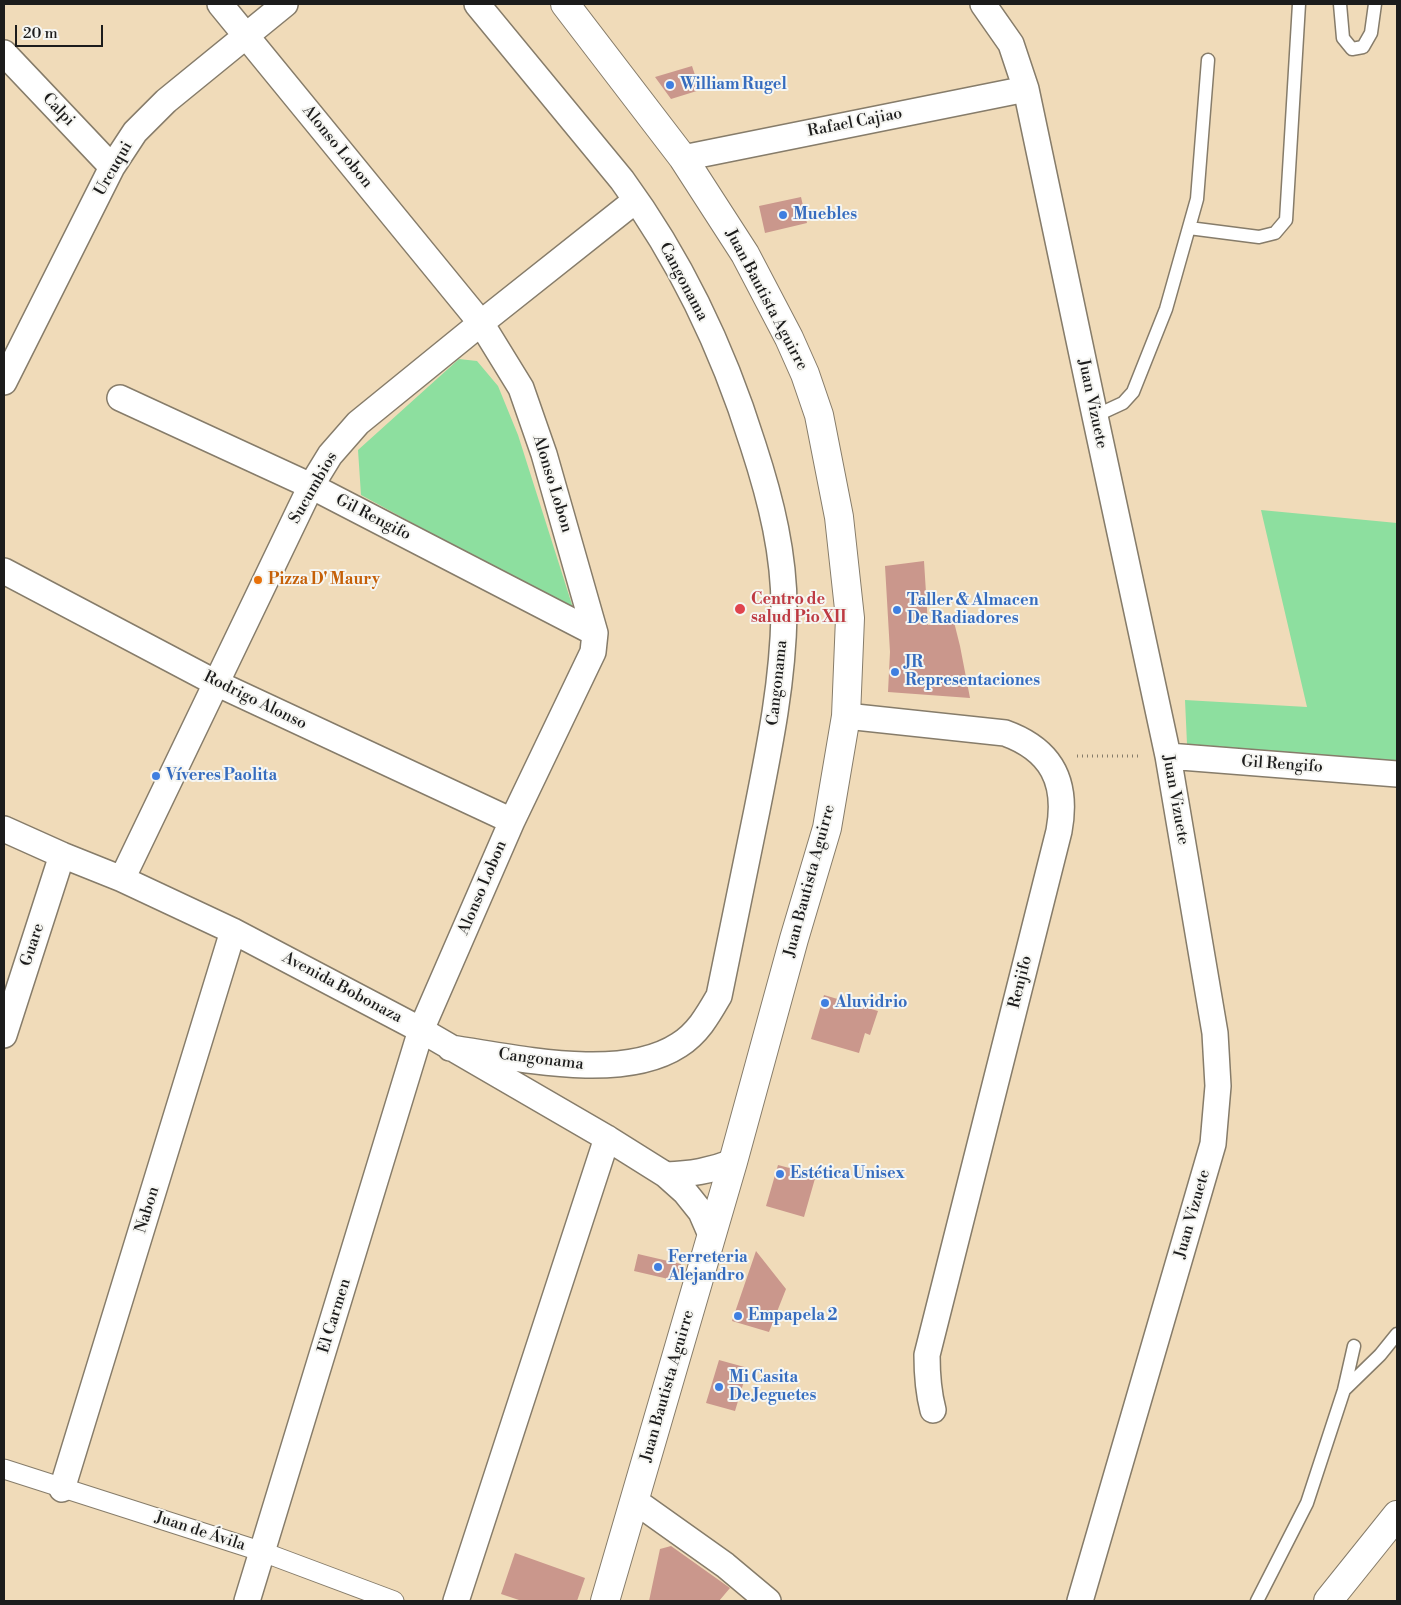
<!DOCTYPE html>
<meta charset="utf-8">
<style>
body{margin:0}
#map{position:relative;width:1401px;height:1605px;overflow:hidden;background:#f0dbb9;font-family:"Libre Bodoni",serif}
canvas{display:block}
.frame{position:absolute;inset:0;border:5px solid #1c1c1c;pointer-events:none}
.scale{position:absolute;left:15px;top:25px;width:88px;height:22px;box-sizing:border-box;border:2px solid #1c1c1c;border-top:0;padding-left:6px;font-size:15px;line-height:18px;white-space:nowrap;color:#1c1c1c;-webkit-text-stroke:4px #f6f6f2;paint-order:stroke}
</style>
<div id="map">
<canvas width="1401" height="1605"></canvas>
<div class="frame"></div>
<div class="scale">20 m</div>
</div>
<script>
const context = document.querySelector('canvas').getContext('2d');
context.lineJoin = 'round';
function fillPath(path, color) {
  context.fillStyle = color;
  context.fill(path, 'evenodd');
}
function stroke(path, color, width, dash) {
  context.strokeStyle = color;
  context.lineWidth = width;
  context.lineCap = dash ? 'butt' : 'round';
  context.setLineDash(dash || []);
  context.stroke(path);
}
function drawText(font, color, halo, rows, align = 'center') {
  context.font = font + ' "Libre Bodoni",serif';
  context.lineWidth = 4;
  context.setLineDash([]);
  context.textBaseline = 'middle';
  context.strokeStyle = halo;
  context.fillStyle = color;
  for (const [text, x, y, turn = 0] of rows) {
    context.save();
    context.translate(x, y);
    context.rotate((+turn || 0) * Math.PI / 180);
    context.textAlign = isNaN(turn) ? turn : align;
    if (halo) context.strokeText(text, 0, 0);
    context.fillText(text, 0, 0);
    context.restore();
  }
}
const green = new Path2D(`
 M 459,359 L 477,361 L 498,386 L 518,435 L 574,611 L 361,495 L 358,450 Z
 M 1261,510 L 1397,523 L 1397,761 L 1187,744 L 1185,700 L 1307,707 Z`);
const building = new Path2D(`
 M 692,66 L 700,90 L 671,99 L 655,77 Z
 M 801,197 L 807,223 L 765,233 L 759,206 Z
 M 924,561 L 928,625 L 954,622 L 960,646 L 970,698 L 888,692 L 890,652 L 885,566 Z
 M 824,995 L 878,1011 L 870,1035 L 865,1033 L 859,1053 L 811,1039 Z
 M 778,1165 L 816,1175 L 804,1217 L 766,1206 Z
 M 756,1251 L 786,1289 L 769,1332 L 732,1321 Z
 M 638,1254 L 681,1264 L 677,1281 L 634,1271 Z
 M 719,1360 L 748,1368 L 735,1411 L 706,1403 Z
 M 671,1546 L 730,1588 L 719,1601 L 649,1601 L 660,1549 Z
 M 515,1553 L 585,1578 L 577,1601 L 522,1601 L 501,1594 Z`);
const path = new Path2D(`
 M 1077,756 L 1141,756`);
const service = new Path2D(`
 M 1340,4 L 1343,38 L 1352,49 L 1363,47 L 1371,33 L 1375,4
 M 1189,228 L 1259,237 L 1275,233 L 1286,220 L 1299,4
 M 1095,416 L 1123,403 L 1133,392 L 1166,309 L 1197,199 L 1208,60
 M 1344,1390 L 1380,1355 L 1397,1334
 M 1257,1601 L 1307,1503 L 1344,1390 L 1354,1346`);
const pedestrian = new Path2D(`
 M 4,1469 L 263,1552 L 394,1601`);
const minor = new Path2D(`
 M 220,4 L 481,323 L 521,388 L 544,454 L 595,633 L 593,652 L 512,821 L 421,1030 L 247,1601
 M 983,4 L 1011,44 L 1026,89 L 1095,416 L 1168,756 L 1215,1033 L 1218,1086 L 1213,1144 L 1080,1601
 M 4,53 L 112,167
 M 683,158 L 1026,89
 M 4,382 L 112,167 L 135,132 L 166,101 L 285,4
 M 120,398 L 311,486 L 595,633
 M 4,571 L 216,683 L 512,821
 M 846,716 L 1005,733 C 1052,750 1068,782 1059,831 L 927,1355 C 927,1374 928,1391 933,1410
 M 1168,756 L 1397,774
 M 4,829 L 62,855 L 122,879 L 233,931 L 421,1030 L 607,1138 L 666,1175 L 685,1192 L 701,1212 L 711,1235
 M 122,879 L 311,486 L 330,455 L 358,423 L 481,323 L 636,200
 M 4,1035 L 62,855
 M 450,1048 C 514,1057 621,1083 679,1045 C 698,1033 708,1015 719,996 C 732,934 744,872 757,810 C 770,745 783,680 784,614 C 785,556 771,500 753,445 C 724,352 680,259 622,180 L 477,4
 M 666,1175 C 691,1174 710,1171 733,1162
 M 62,1489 L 233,931
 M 635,1501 L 725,1565 L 768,1601
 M 456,1601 L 607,1138`);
const secondary = new Path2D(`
 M 565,4 L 683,158 L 745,254 L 789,338 L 805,374 L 819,415 L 839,517 L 850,618 L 846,716 L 827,828 L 794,939 L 733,1162 L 605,1601
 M 1328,1601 L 1397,1515`);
const markers = [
 [670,85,5,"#3f7fe0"],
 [783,215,5,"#3f7fe0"],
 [258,580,5,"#e8710a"],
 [740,609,6,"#e0444e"],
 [897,610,5,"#3f7fe0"],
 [895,672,5,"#3f7fe0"],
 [156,776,5,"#3f7fe0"],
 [825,1003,5,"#3f7fe0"],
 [780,1174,5,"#3f7fe0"],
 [658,1267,5,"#3f7fe0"],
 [738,1316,5,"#3f7fe0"],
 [719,1387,5,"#3f7fe0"]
];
const shopNames = [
 ["William Rugel",680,85],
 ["Muebles",793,215],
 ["Taller & Almacen",907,601],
 ["De Radiadores",907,619],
 ["JR",905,663],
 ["Representaciones",905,681],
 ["Víveres Paolita",166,776],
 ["Aluvidrio",835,1003],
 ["Estética Unisex",790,1174],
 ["Ferreteria",668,1258],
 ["Alejandro",668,1276],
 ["Empapela 2",748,1316],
 ["Mi Casita",729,1378],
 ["De Jeguetes",729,1396]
];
const streetNames = [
 ["Calpi",58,110,46],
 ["Rafael Cajiao",855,123,-11],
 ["Alonso Lobon",337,147,51],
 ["Urcuqui",114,169,-60],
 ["Cangonama",683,282,62],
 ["Juan Bautista Aguirre",766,300,62],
 ["Juan Vizuete",1092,404,78],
 ["Alonso Lobon",552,484,73],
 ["Sucumbios",314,488,-60],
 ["Gil Rengifo",373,518,27],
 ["Cangonama",778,683,-84],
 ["Rodrigo Alonso",255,701,26],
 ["Gil Rengifo",1282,765,4],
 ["Juan Vizuete",1175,800,80],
 ["Juan Bautista Aguirre",810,881,-75],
 ["Alonso Lobon",483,888,-67],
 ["Guare",33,945,-72],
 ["Renjifo",1021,982,-76],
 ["Avenida Bobonaza",342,988,28],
 ["Cangonama",541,1060,7],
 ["Nabon",148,1210,-73],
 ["Juan Vizuete",1193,1214,-74],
 ["El Carmen",335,1316,-73],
 ["Juan Bautista Aguirre",668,1386,-74],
 ["Juan de Ávila",200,1532,18]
];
const foodNames = [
 ["Pizza D' Maury",268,580]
];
const healthNames = [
 ["Centro de",751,600],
 ["salud Pio XII",751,618]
];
fillPath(green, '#8ddf9f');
fillPath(building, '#ca978c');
stroke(service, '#867c6a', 15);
stroke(pedestrian, '#867c6a', 21);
stroke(minor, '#867c6a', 28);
stroke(secondary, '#867c6a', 30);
stroke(path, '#867c6a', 3, [1, 4]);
stroke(service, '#fff', 12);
stroke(pedestrian, '#fff', 19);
stroke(minor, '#fff', 25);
stroke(secondary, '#fff', 28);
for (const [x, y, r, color] of markers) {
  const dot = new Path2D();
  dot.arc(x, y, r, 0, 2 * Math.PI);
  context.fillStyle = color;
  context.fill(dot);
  stroke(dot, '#f6f6f2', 2);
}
drawText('bold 16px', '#366cbe', '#f6f6f2', shopNames, 'left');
drawText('16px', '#1c1c1c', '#f6f6f2', streetNames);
drawText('bold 16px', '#c56008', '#f6f6f2', foodNames, 'left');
drawText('bold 16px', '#be3a42', '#f6f6f2', healthNames, 'left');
</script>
